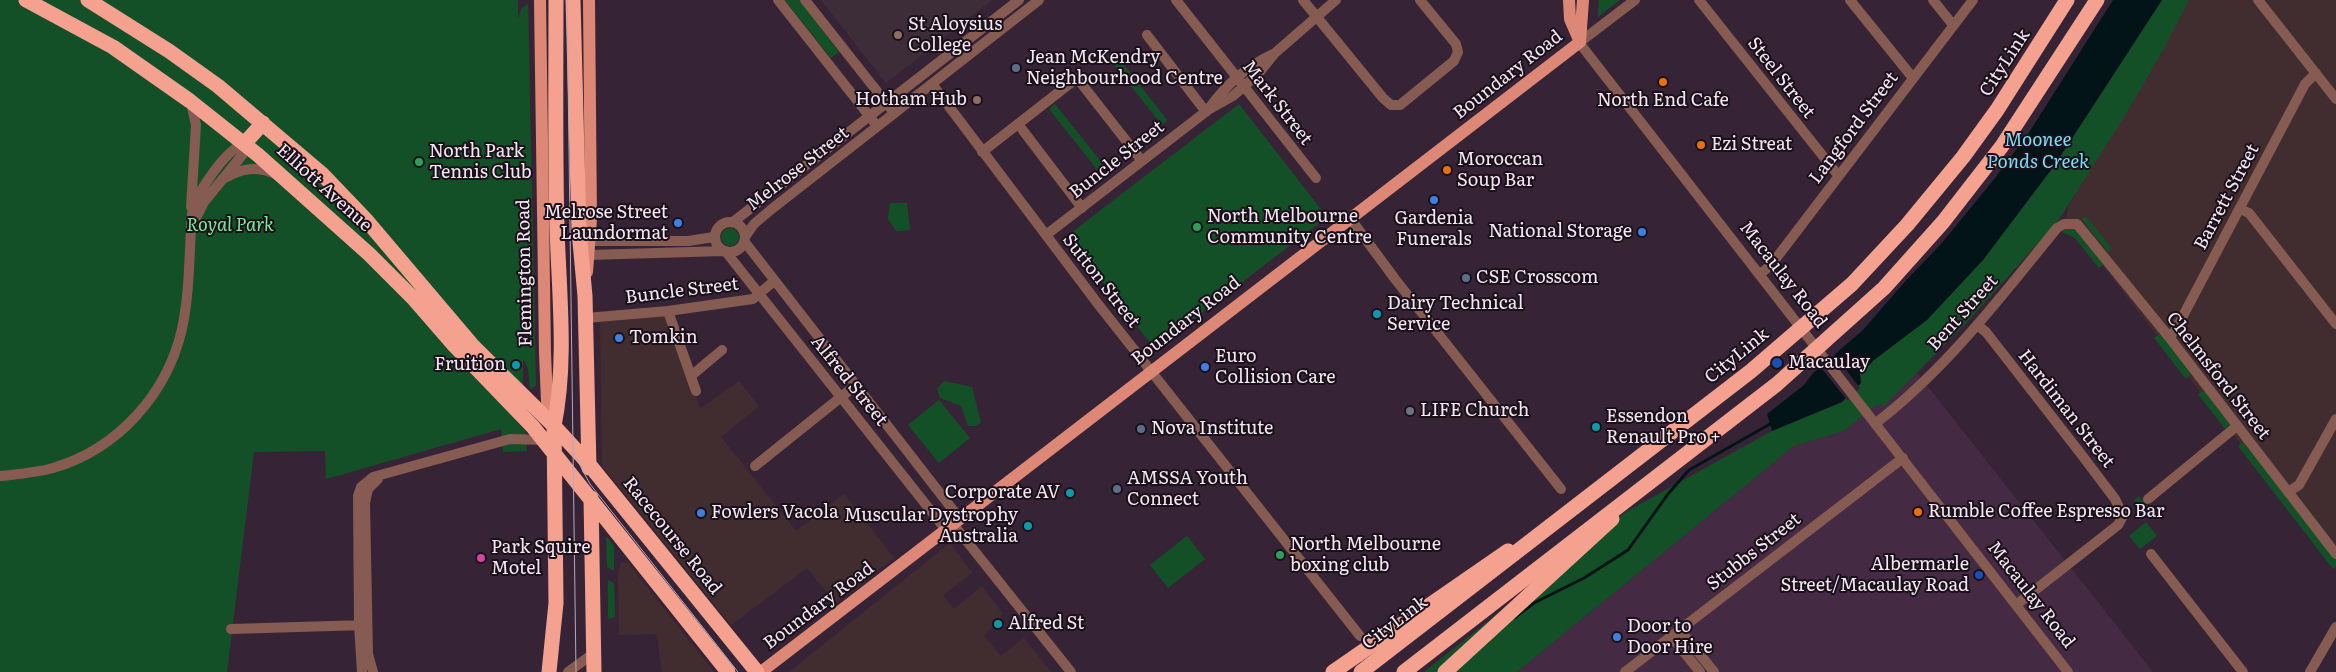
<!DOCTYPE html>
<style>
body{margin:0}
canvas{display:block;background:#372336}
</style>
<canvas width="2336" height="672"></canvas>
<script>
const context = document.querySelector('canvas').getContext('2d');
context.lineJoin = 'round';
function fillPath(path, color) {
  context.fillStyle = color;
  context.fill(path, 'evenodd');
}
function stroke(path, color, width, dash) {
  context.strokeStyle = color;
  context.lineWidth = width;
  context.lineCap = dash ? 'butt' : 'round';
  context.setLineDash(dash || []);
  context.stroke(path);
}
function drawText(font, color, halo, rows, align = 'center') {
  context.font = font + ' Literata,serif';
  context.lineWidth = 4;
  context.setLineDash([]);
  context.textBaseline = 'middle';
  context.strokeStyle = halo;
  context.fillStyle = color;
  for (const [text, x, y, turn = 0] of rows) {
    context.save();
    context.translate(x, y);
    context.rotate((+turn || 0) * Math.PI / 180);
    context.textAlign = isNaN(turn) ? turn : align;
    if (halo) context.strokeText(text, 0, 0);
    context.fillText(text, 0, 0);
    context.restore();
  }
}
const commercial = new Path2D(`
 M 2186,0 L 2336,0 L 2336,567 L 2066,218 L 2069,205 Z
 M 668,315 L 700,409 L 739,381 L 759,406 L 721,437 L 796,531 L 844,494 L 894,558 L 835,603 L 807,568 L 731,625 L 602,466 L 600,317 Z
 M 950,543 L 972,573 L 943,595 L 954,609 L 982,586 L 1003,614 L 984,636 L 1001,656 L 1024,638 L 1051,672 L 789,672 Z
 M 622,562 L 628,563 L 714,672 L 662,672 L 657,634 L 619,635 L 618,572 Z`);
const built = new Path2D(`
 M 1914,369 L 2153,672 L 1517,672 L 1794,446 L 1844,431 Z`);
const education = new Path2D(`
 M 821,0 L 992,0 L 886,83 Z`);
const green = new Path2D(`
 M 0,0 L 518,0 L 518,19 L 522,8 L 528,4 L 536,386 L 530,389 L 528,368 L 523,359 L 523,389 L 516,421 L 526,432 L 527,451 L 503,452 L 501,429 L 326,479 L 325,451 L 254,452 L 227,672 L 0,672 Z
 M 785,0 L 799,0 L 839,52 L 831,58 Z
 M 1599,0 L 1620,0 L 1598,17 Z
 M 2162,0 L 2189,0 L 2162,52 L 2123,119 L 2058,221 L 1967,322 L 1885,405 L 1876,405 L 1844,431 L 1794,446 L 1517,672 L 1424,672 L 1626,512 L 1772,431 L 1842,402 L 1861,383 L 1860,374 L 1874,360 L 1927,320 L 1983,260 L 2054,166 Z
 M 1117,56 L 1167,120 L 1162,125 L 1111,61 Z
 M 1055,104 L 1106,168 L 1100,173 L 1049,109 Z
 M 1239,104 L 1327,217 L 1155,349 L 1067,236 Z
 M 890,203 L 907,203 L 910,230 L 896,231 L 888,219 Z
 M 2086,216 L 2112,249 L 2108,252 L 2082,219 Z
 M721 237a9 9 0 1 1 18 0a9 9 0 1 1-18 0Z
 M 2066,228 L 2076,228 L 2106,262 L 2099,268 L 2075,238 L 2062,232 Z
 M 2161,333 L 2190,370 L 2189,376 L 2186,379 L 2154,338 Z
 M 944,381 L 972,387 L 981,423 L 975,426 L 968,426 L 961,406 L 940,398 L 937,389 Z
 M 2205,390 L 2230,425 L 2225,429 L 2198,394 Z
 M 939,400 L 970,438 L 939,463 L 908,425 Z
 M 2243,442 L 2336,558 L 2336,567 L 2333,569 L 2238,446 Z
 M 2139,496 L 2148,507 L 2152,504 L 2156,510 L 2148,517 L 2134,500 Z
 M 2146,522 L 2157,536 L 2140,549 L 2129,536 Z
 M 606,536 L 614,546 L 614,571 L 607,567 Z
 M 1187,536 L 1205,559 L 1168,588 L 1150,565 Z
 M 608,580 L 614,583 L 615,617 L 608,619 Z`);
const water = new Path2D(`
 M 2111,0 L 2162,0 L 2054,166 L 1983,260 L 1927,320 L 1874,360 L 1860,374 L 1861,383 L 1842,402 L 1772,431 L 1767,414 L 1804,385 L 1813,373 L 1863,330 L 1951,228 L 1987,183 Z`);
const pier = new Path2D(`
 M 2108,0 L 2113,0 L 2028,134 L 1995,178 L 1941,244 L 1868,320 L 1985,181 L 2049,91 Z
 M 1833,353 L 1860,388 L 1847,400 L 1819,365 Z`);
const stream = new Path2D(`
 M 1514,618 L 1534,603 L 1584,578 L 1628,550 L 1668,494 L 1689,470 L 1770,424`);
const minor = new Path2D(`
 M 778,0 L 874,122
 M 805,0 L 891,109
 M 1176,0 L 1316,178
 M 1303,0 L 1383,98 L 1391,105 L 1400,105 L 1454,61 L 1458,52 L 1456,44 L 1420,0
 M 1635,0 L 1580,42 L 1581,45 L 2068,672
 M 1699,0 L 1838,175
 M 1850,0 L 1913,78
 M 1933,0 L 1953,25
 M 2258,0 L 2336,99
 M 1147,35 L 1206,112
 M 932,84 L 1098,304 L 1360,636
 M 1210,107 C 1228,83 1246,67 1273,54
 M 1018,124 L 1082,208
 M 982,152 L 1077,78 L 1142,161
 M 225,178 C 242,168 257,166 275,174
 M 191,207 L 196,125 L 191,103
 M 2240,209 L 2249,213 L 2336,324
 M 1350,218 L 1395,279 L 1561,489
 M715 237a15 15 0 1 1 30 0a15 15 0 1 1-30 0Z
 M 733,222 L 1019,0
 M 1046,235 L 1208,110 L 1233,96 L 1259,73 L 1275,53 L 1336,0
 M 745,237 L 754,224 L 773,208 L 1039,0
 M 590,241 L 688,241 L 714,237
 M 744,241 L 960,519
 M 726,252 L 946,530
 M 589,255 L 724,251
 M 1760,274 L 1771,265 L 1973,0
 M 668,311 L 696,391
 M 586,318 L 668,311 L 753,299 L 774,281
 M 1977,325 L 1986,332 L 2081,454 L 2115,499 L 2123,516 L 2118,525 L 2016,605
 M 2169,337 L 2175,331 L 2305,84 L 2316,73
 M 691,376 L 722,350
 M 1876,423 C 1946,369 2002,296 2057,228 L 2064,224 L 2077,224 L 2169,337 L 2336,554
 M 755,466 L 856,385
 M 0,476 C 18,474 36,473 53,468 C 118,449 167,394 182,329 C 190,292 189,252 192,214 C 194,196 226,149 244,144 L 243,154 L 204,202 L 191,228
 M 2288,492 L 2299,485 L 2336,419
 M 2148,499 L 2237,426
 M 953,524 L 1071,672
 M 2151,554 L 2243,672
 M 231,629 L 365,625
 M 1680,630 L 1714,672
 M 1671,636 L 1700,672
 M 362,672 L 359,625 L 358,496 L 361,487 L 373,477 L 510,439 L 544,440
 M 373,672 L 368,654 L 365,503 L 368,489 L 378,479
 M 568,672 L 594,653
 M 1625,672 L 1903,458
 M 2310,672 L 2336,627`);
const major = new Path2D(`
 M 540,0 L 545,353 L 547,402 L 554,424
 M 1569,0 L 1570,19 L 1580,42
 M 1580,42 L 1583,0
 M 587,272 L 591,219 L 589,0
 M 761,672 L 1580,42`);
const highway = new Path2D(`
 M 26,0 L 113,47 L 190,101 L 258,155 L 369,254 L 414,299 L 454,345 L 533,427 L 728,672
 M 88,0 L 169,51 L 218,86 L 322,174 L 367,221 L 473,346 L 554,426 L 588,463 L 757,672
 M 573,0 L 579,231 L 585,296 L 589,468
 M 244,144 L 263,123
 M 591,498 L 594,672
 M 549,672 L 556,603 L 554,426 C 567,362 559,293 557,228 C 555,152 556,76 556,0
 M 1333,672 L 1508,551
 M 1445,672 L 1612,519`);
const tram = new Path2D(`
 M 567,0 L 576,672
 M 575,456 L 590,484 L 738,672`);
const highwayBridge = new Path2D(`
 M 1361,672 L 1751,371 L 1852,284 L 1907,225 L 1963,157 L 1997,110 L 2067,0
 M 1404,672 L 1777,384 L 1884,288 L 1943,222 L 2002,146 L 2097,0`);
const markers = [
 [898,35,5,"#8d6e63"],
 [1016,68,5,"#5c6f8a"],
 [1663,82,5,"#e8710a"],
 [977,100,5,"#8d6e63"],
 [1701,145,5,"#e8710a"],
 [419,162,5,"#2e9e5b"],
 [1447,170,5,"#e8710a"],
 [1434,200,5,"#3f7fe0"],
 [678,223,5,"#3f7fe0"],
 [1197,227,5,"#2e9e5b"],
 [1642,232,5,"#3f7fe0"],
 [1466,278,5,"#5c6f8a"],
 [1377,314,5,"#0f9aa8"],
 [619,338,5,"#3f7fe0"],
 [1777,363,6,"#1a4fb4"],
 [516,365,5,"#0f9aa8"],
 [1205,367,5,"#3f7fe0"],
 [1410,411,5,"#6b7280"],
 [1596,427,5,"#0f9aa8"],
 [1141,429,5,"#5c6f8a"],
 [1117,489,5,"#5c6f8a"],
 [1070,493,5,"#0f9aa8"],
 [1918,512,5,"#e8710a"],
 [701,513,5,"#3f7fe0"],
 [1028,526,5,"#0f9aa8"],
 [1280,555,5,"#2e9e5b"],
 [481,558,5,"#d1479c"],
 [1979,575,5,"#1a4fb4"],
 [998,624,5,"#0f9aa8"],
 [1617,637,5,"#3f7fe0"]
];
const poiNames = [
 ["St Aloysius",908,25],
 ["College",908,46],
 ["Jean McKendry",1026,58],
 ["Neighbourhood Centre",1026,79],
 ["Hotham Hub",967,100,"right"],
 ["North End Cafe",1663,101,"center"],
 ["Ezi Streat",1711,145],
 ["North Park",429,152],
 ["Tennis Club",429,173],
 ["Moroccan",1457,160],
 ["Soup Bar",1457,181],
 ["Melrose Street",668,213,"right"],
 ["Laundormat",668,234,"right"],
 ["North Melbourne",1207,217],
 ["Community Centre",1207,238],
 ["Gardenia",1434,219,"center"],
 ["Funerals",1434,240,"center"],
 ["National Storage",1632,232,"right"],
 ["CSE Crosscom",1476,278],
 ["Dairy Technical",1387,304],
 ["Service",1387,325],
 ["Tomkin",629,338],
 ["Euro",1215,357],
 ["Collision Care",1215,378],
 ["Macaulay",1788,363],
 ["Fruition",506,365,"right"],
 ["LIFE Church",1420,411],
 ["Essendon",1606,417],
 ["Renault Pro +",1606,438],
 ["Nova Institute",1151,429],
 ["AMSSA Youth",1127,479],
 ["Connect",1127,500],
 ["Corporate AV",1060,493,"right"],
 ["Rumble Coffee Espresso Bar",1928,512],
 ["Fowlers Vacola",711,513],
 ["Muscular Dystrophy",1018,516,"right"],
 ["Australia",1018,537,"right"],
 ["North Melbourne",1290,545],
 ["boxing club",1290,566],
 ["Park Squire",491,548],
 ["Motel",491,569],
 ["Albermarle",1969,565,"right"],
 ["Street/Macaulay Road",1969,586,"right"],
 ["Alfred St",1008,624],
 ["Door to",1627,627],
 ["Door Hire",1627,648]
];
const streetNames = [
 ["CityLink",2005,63,-57],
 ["Boundary Road",1508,75,-38],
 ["Steel Street",1781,78,52],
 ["Mark Street",1277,103,52],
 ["Langford Street",1854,128,-53],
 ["Buncle Street",1117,160,-38],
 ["Melrose Street",798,169,-38],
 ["Elliott Avenue",324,188,42],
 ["Barrett Street",2227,197,-62],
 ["Flemington Road",525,273,-91],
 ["Macaulay Road",1783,275,52],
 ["Sutton Street",1101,281,52],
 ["Buncle Street",682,291,-7],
 ["Bent Street",1963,313,-48],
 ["Boundary Road",1186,321,-38],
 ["CityLink",1737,356,-39],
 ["Chelmsford Street",2218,376,52],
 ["Alfred Street",849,381,51],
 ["Hardiman Street",2066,409,52],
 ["Racecourse Road",672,536,51],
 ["Stubbs Street",1754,552,-38],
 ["Macaulay Road",2031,595,52],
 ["Boundary Road",819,606,-37],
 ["CityLink",1395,623,-37]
];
const parkNames = [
 ["Royal Park",230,226]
];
const waterNames = [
 ["Moonee",2038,140],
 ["Ponds Creek",2038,162]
];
fillPath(commercial, '#412d30');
fillPath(built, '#442a42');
fillPath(education, '#3d2d38');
fillPath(green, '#145027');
fillPath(water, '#031418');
fillPath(pier, '#372336');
stroke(stream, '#031418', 3);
stroke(minor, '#855b52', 10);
stroke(major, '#dd8876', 12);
stroke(highway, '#f4a18f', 15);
stroke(tram, '#b8a8b6', 1);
stroke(highwayBridge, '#f4a18f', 15);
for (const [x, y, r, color] of markers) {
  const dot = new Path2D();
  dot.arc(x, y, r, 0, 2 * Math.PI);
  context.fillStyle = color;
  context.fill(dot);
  stroke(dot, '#191019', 2);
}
drawText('18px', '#f5e7f3', '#191019', poiNames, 'left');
drawText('18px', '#f5e7f3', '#191019', streetNames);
drawText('italic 18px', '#7bed98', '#191019', parkNames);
drawText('italic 19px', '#7fddf5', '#191019', waterNames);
</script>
